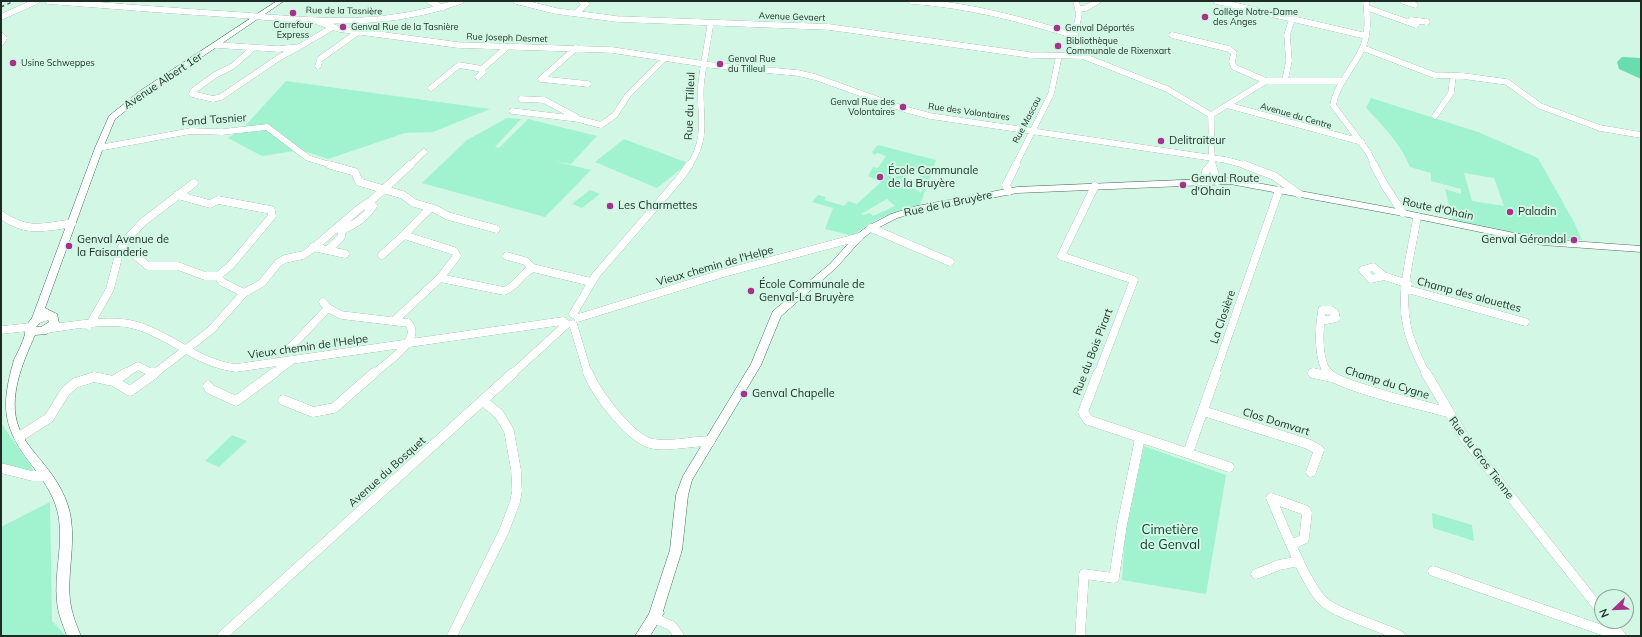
<!DOCTYPE html>
<meta charset="utf-8">
<style>
body{margin:0}
#map{position:relative;width:1642px;height:637px;overflow:hidden;background:#d2f8e5;font-family:Mulish,sans-serif}
canvas{display:block}
.frame{position:absolute;inset:0;border:2px solid #1c2b24;pointer-events:none}
.north{position:absolute;left:1594px;top:589px;width:40px;height:40px;box-sizing:border-box;background:#d2f8e5;border:1px solid #89a698;border-radius:50%;rotate:247deg;font-size:11px;font-weight:700;line-height:16px;text-align:center;color:#1c2b24}
.north::after{content:'';display:block;margin:auto;width:14px;height:18px;background:#a6328b;clip-path:polygon(50% 0,100% 100%,50% 72%,0 100%)}
</style>
<div id="map">
<canvas width="1642" height="637"></canvas>
<div class="frame"></div>
<div class="north">N</div>
</div>
<script>
const context = document.querySelector('canvas').getContext('2d');
context.lineJoin = 'round';
function fillPath(path, color) {
  context.fillStyle = color;
  context.fill(path, 'evenodd');
}
function stroke(path, color, width, dash) {
  context.strokeStyle = color;
  context.lineWidth = width;
  context.lineCap = dash ? 'butt' : 'round';
  context.setLineDash(dash || []);
  context.stroke(path);
}
function drawText(font, color, halo, rows, align = 'center') {
  context.font = font + ' Mulish,sans-serif';
  context.lineWidth = 4;
  context.setLineDash([]);
  context.textBaseline = 'middle';
  context.strokeStyle = halo;
  context.fillStyle = color;
  for (const [text, x, y, turn = 0] of rows) {
    context.save();
    context.translate(x, y);
    context.rotate((+turn || 0) * Math.PI / 180);
    context.textAlign = isNaN(turn) ? turn : align;
    if (halo) context.strokeText(text, 0, 0);
    context.fillText(text, 0, 0);
    context.restore();
  }
}
const green = new Path2D(`
 M 286,81 L 490,109 L 433,132 L 405,133 L 328,159 L 301,150 L 262,156 L 228,138 L 245,126 Z
 M 1371,98 L 1478,132 L 1538,158 L 1575,224 L 1582,240 C 1538,240 1496,230 1453,221 L 1445,189 L 1461,194 L 1461,189 L 1431,181 L 1431,173 L 1410,167 C 1400,143 1384,127 1366,108 ZM 1464,173 L 1494,178 L 1504,206 L 1472,201 Z
 M 507,118 L 521,119 L 495,147 L 499,148 L 528,119 L 597,136 L 571,164 L 554,161 L 591,170 L 545,217 L 422,183 L 467,140 Z
 M 624,139 L 688,163 L 657,188 L 595,162 Z
 M 878,145 L 936,160 L 920,205 C 894,211 873,219 853,236 L 825,229 L 833,208 L 812,202 L 818,195 L 826,197 L 824,200 L 844,206 L 848,201 L 857,204 L 881,182 L 868,176 L 873,167 L 878,168 L 886,156 L 877,153 L 874,155 L 872,152 ZM 915,172 L 925,179 L 921,193 L 901,180 ZM 887,199 L 895,206 L 873,216 L 870,213 L 863,215 L 861,214 Z
 M 590,190 L 600,194 L 582,208 L 572,204 Z
 M 1,423 L 31,466 L 38,481 L 1,472 Z
 M 232,435 L 247,441 L 219,467 L 205,461 Z
 M 1144,446 L 1226,475 L 1206,594 L 1122,580 L 1125,533 Z
 M 50,502 L 52,621 L 66,636 L 1,636 L 1,527 Z
 M 1432,513 L 1472,525 L 1474,541 L 1433,528 Z`);
const water = new Path2D(`
 M 1622,57 L 1641,58 L 1641,79 L 1619,69 L 1617,62 Z`);
const minorFar2 = new Path2D(`
 M 48,1 C 112,6 175,11 239,15 C 319,21 383,29 461,1
 M 429,1 L 443,8
 M 516,1 L 556,11 L 617,19 L 829,27 L 1030,55 L 1082,56
 M 911,1 C 968,5 1021,19 1075,36
 M 1076,1 L 1079,14 L 1075,34 L 1080,55 L 1167,89 L 1211,115 L 1212,166
 M 1216,1 L 1366,36
 M 1366,1 C 1367,16 1369,30 1364,44 C 1356,66 1337,82 1333,105 L 1368,152 L 1375,166
 M 1403,1 L 1415,5
 M 1368,8 L 1416,25
 M 1080,9 L 1086,8 L 1098,1
 M 576,13 L 586,4 L 581,1
 M 1,17 L 37,1
 M 312,20 L 339,29 L 458,45 L 612,50 L 711,65 L 798,73 L 815,77 L 904,109 L 930,116 L 1226,160 L 1248,166
 M 1411,20 L 1427,22
 M 1,35 L 4,38 L 1,43
 M 1172,35 L 1229,49 L 1234,53 L 1232,62 L 1234,67 L 1266,81
 M 216,45 L 278,49 L 299,47 L 333,27
 M 253,48 L 233,66 L 215,75 L 193,91 L 192,94 L 213,99 L 221,97 L 280,57 L 299,47
 M 1363,48 L 1434,75 L 1463,76 L 1507,82 L 1540,106 L 1600,128 L 1641,135
 M 318,66 L 320,59 L 358,32
 M 478,77 L 483,72 L 482,69
 M 541,79 L 588,84
 M 541,79 L 576,48
 M 1285,80 L 1289,61 L 1287,35 L 1292,19
 M 431,88 L 459,65 L 482,69 L 507,47
 M 521,99 L 544,100 L 576,117
 M 1227,105 L 1362,142
 M 512,111 L 578,119 L 601,125 L 615,115 L 628,95 L 665,58
 M 1211,115 L 1266,81 L 1342,81
 M 1435,116 L 1451,93 L 1453,77
 M 99,148 L 191,131 L 222,132 L 267,127 L 308,158 L 334,166
 M 409,166 L 424,152
 M 689,166 C 709,136 699,117 701,85 C 703,66 707,46 710,27 L 709,23
 M 1015,166 L 1051,94 L 1059,56
 M 1211,166 L 1212,164`);
const minorFar1 = new Path2D(`
 M 330,165 L 355,172 L 359,182 L 403,195 L 414,203 L 435,209 L 448,216 L 496,229
 M 1212,165 L 1217,181
 M 1245,165 L 1274,176 L 1299,194
 M 1374,165 L 1385,186 L 1403,213
 M 1204,181 L 1206,171 L 1211,165
 M 1095,186 L 1061,256 L 1134,280 L 1098,374
 M 1009,191 L 1006,185 L 1016,165
 M 177,195 L 210,204 L 218,200 L 271,210 L 272,216 L 231,265 L 218,276
 M 1,215 C 28,233 42,228 72,223
 M 1417,217 C 1412,252 1399,290 1407,326 C 1410,343 1419,359 1426,374
 M 871,228 L 950,262
 M 313,247 L 345,254
 M 329,249 L 341,237 L 342,230 C 355,225 365,218 373,206 L 367,204
 M 120,250 L 131,252 L 148,266 L 178,266 L 205,276 L 218,276 L 222,282 L 244,293
 M 382,255 L 404,235
 M 507,256 L 525,261 L 533,268
 M 1373,267 L 1384,276 L 1371,279 L 1363,270 Z
 M 1384,276 L 1408,284
 M 440,278 L 504,291 C 517,287 521,273 533,268 L 591,282
 M 1407,289 L 1525,322
 M 328,308 L 341,315 L 408,323 C 424,339 384,365 373,374
 M 573,314 L 596,275 L 680,178 L 689,165
 M 578,318 L 724,273 L 859,237
 M 395,320 L 440,278 L 457,256 L 454,251 L 404,235 L 430,208
 M 1322,321 L 1336,318 L 1335,313 L 1331,310 L 1322,310 C 1319,327 1317,361 1329,374
 M 573,324 L 588,374
 M 89,326 L 110,289 L 120,250 L 127,239 L 143,222 L 194,183
 M 47,329 C 73,325 113,318 138,326 C 173,337 199,364 236,368 L 563,321
 M 1,330 L 30,327
 M 288,350 L 328,308 L 323,302
 M 1312,373 L 1317,374
 M 124,374 L 138,366 L 154,374 L 211,330 L 244,293 L 262,283 L 278,263 L 285,259 L 303,255 L 312,249 L 360,208 L 371,201 L 410,165
 M 273,374 L 291,361
 M 512,374 L 567,324
 M 1215,374 L 1279,190`);
const minor = new Path2D(`
 M 152,373 L 155,373
 M 588,373 C 597,394 631,441 654,444 C 672,447 692,441 710,441
 M 1098,373 L 1083,412 L 1088,420 L 1229,467
 M 1313,373 L 1331,377
 M 1328,373 C 1338,386 1426,406 1447,412
 M 1426,373 L 1465,439 L 1602,612
 M 113,381 L 130,391 L 154,374
 M 208,386 L 210,389 L 236,401 L 274,373
 M 283,400 L 313,412 L 334,408 L 374,373
 M 1203,411 L 1308,444 L 1319,450 L 1311,472
 M 19,437 L 49,418 L 65,392 L 75,383 L 94,377 L 113,381 L 126,373
 M 1188,453 L 1216,373
 M 1,468 L 32,476 L 46,476
 M 1271,498 C 1282,523 1306,586 1324,602 C 1339,615 1380,626 1400,636
 M 1271,498 L 1305,510 L 1307,513 L 1304,539 L 1293,544
 M 1433,571 L 1619,636
 M 1256,574 L 1279,565 L 1299,561
 M 654,618 L 672,626 L 679,636
 M 1609,621 L 1621,636
 M 222,636 L 513,373
 M 452,636 L 504,531 L 515,502 L 517,491 L 516,470 L 509,431 L 499,414 L 483,401
 M 1080,636 L 1084,574 L 1114,578 L 1122,525 L 1140,438`);
const major = new Path2D(`
 M 277,1 L 284,1 L 146,95 L 115,119 L 103,148 L 45,308 L 57,314 L 59,323 L 47,334 L 35,335 C 23,362 7,398 19,428 C 24,441 34,452 43,463 C 57,480 68,498 71,519 C 75,547 67,574 70,601 C 72,614 76,625 81,636 L 67,636 C 63,625 58,614 57,601 C 54,574 63,547 59,519 C 56,499 46,484 34,468 C 3,429 0,408 14,360 C 18,351 23,343 25,334 C 26,327 26,325 32,318 L 95,148 L 109,116 L 140,91 ZM 48,320 L 49,322 L 41,327 L 36,327 L 40,323 Z
 M 1230,178 L 1403,210 L 1543,239 L 1641,246 L 1641,252 L 1543,245 L 1403,216 L 1230,184 L 1017,193 L 918,212 L 897,218 L 874,230 L 862,239 L 836,268 L 781,316 L 761,365 L 692,480 L 688,495 L 682,550 L 663,611 L 664,613 L 650,636 L 635,636 L 649,614 L 670,550 L 676,495 L 683,476 L 751,364 L 773,311 L 830,264 L 856,235 L 868,226 L 891,214 L 917,206 L 1017,187 Z`);
const rail = new Path2D(`
 M 1,7 L 14,1`);
const markers = [
 [293,13,4,"#a6328b"],
 [1205,17,4,"#a6328b"],
 [343,27,4,"#a6328b"],
 [1057,28,4,"#a6328b"],
 [1058,46,4,"#a6328b"],
 [13,63,4,"#a6328b"],
 [720,64,4,"#a6328b"],
 [903,107,4,"#a6328b"],
 [1161,141,4,"#a6328b"],
 [880,177,4,"#a6328b"],
 [1183,185,4,"#a6328b"],
 [610,206,4,"#a6328b"],
 [1510,212,4,"#a6328b"],
 [1574,240,4,"#a6328b"],
 [69,246,4,"#a6328b"],
 [751,291,4,"#a6328b"],
 [744,394,4,"#a6328b"]
];
const farStreetnames = [
 ["Rue de la Tasnière",344,11,1],
 ["Avenue Gevaert",792,17,2],
 ["Rue Joseph Desmet",507,38,2],
 ["Rue des Volontaires",969,112,8],
 ["Avenue du Centre",1296,116,16],
 ["Rue Mascau",1027,120,-63]
];
const farPoinames = [
 ["Collège Notre-Dame",1213,12],
 ["des Anges",1213,22],
 ["Carrefour",293,25,"center"],
 ["Express",293,35,"center"],
 ["Genval Rue de la Tasnière",351,27],
 ["Genval Déportés",1065,28],
 ["Bibliothèque",1066,41],
 ["Communale de Rixenxart",1066,51],
 ["Genval Rue",728,59],
 ["du Tilleul",728,69],
 ["Usine Schweppes",21,63],
 ["Genval Rue des",895,102,"right"],
 ["Volontaires",895,112,"right"]
];
const streetNames = [
 ["Avenue Albert 1er",163,81,-34],
 ["Rue du Tilleul",690,106,-88],
 ["Fond Tasnier",214,120,-4],
 ["Rue de la Bruyère",948,204,-12],
 ["Route d'Ohain",1438,209,12],
 ["Vieux chemin de l'Helpe",715,266,-16],
 ["Champ des alouettes",1469,295,15],
 ["La Closière",1223,317,-71],
 ["Vieux chemin de l'Helpe",308,347,-8],
 ["Rue du Bois Pirart",1093,352,-69],
 ["Champ du Cygne",1387,383,17],
 ["Clos Domvart",1276,422,17],
 ["Rue du Gros Tienne",1481,458,53],
 ["Avenue du Bosquet",387,472,-42]
];
const poiNames = [
 ["Delitraiteur",1169,141],
 ["École Communale",888,171],
 ["de la Bruyère",888,184],
 ["Genval Route",1191,179],
 ["d'Ohain",1191,192],
 ["Les Charmettes",618,206],
 ["Paladin",1518,212],
 ["Genval Avenue de",77,240],
 ["la Faisanderie",77,253],
 ["Genval Gérondal",1566,240,"right"],
 ["École Communale de",759,285],
 ["Genval-La Bruyère",759,298],
 ["Genval Chapelle",752,394]
];
const nearParknames = [
 ["Cimetière",1170,530],
 ["de Genval",1170,545]
];
fillPath(green, '#a1f2ce');
fillPath(water, '#69ddae');
stroke(minorFar2, '#4b6d5d', 6);
stroke(minorFar1, '#4b6d5d', 8);
stroke(minor, '#4b6d5d', 10);
stroke(major, '#4b6d5d', 1);
stroke(minorFar2, '#fff', 6);
stroke(minorFar1, '#fff', 8);
stroke(minor, '#fff', 10);
fillPath(major, '#fff');
stroke(rail, '#50665b', 1.5, [3.5, 3.5]);
for (const [x, y, r, color] of markers) {
  const dot = new Path2D();
  dot.arc(x, y, r, 0, 2 * Math.PI);
  context.fillStyle = color;
  context.fill(dot);
  stroke(dot, '#d2f8e5', 1.5);
}
drawText('9px', '#1c2b24', '#d2f8e5', farStreetnames);
drawText('9px', '#1c2b24', '#d2f8e5', farPoinames, 'left');
drawText('11px', '#1c2b24', '#d2f8e5', streetNames);
drawText('11px', '#1c2b24', '#d2f8e5', poiNames, 'left');
drawText('13px', '#083d2b', '#d2f8e5', nearParknames);
</script>
